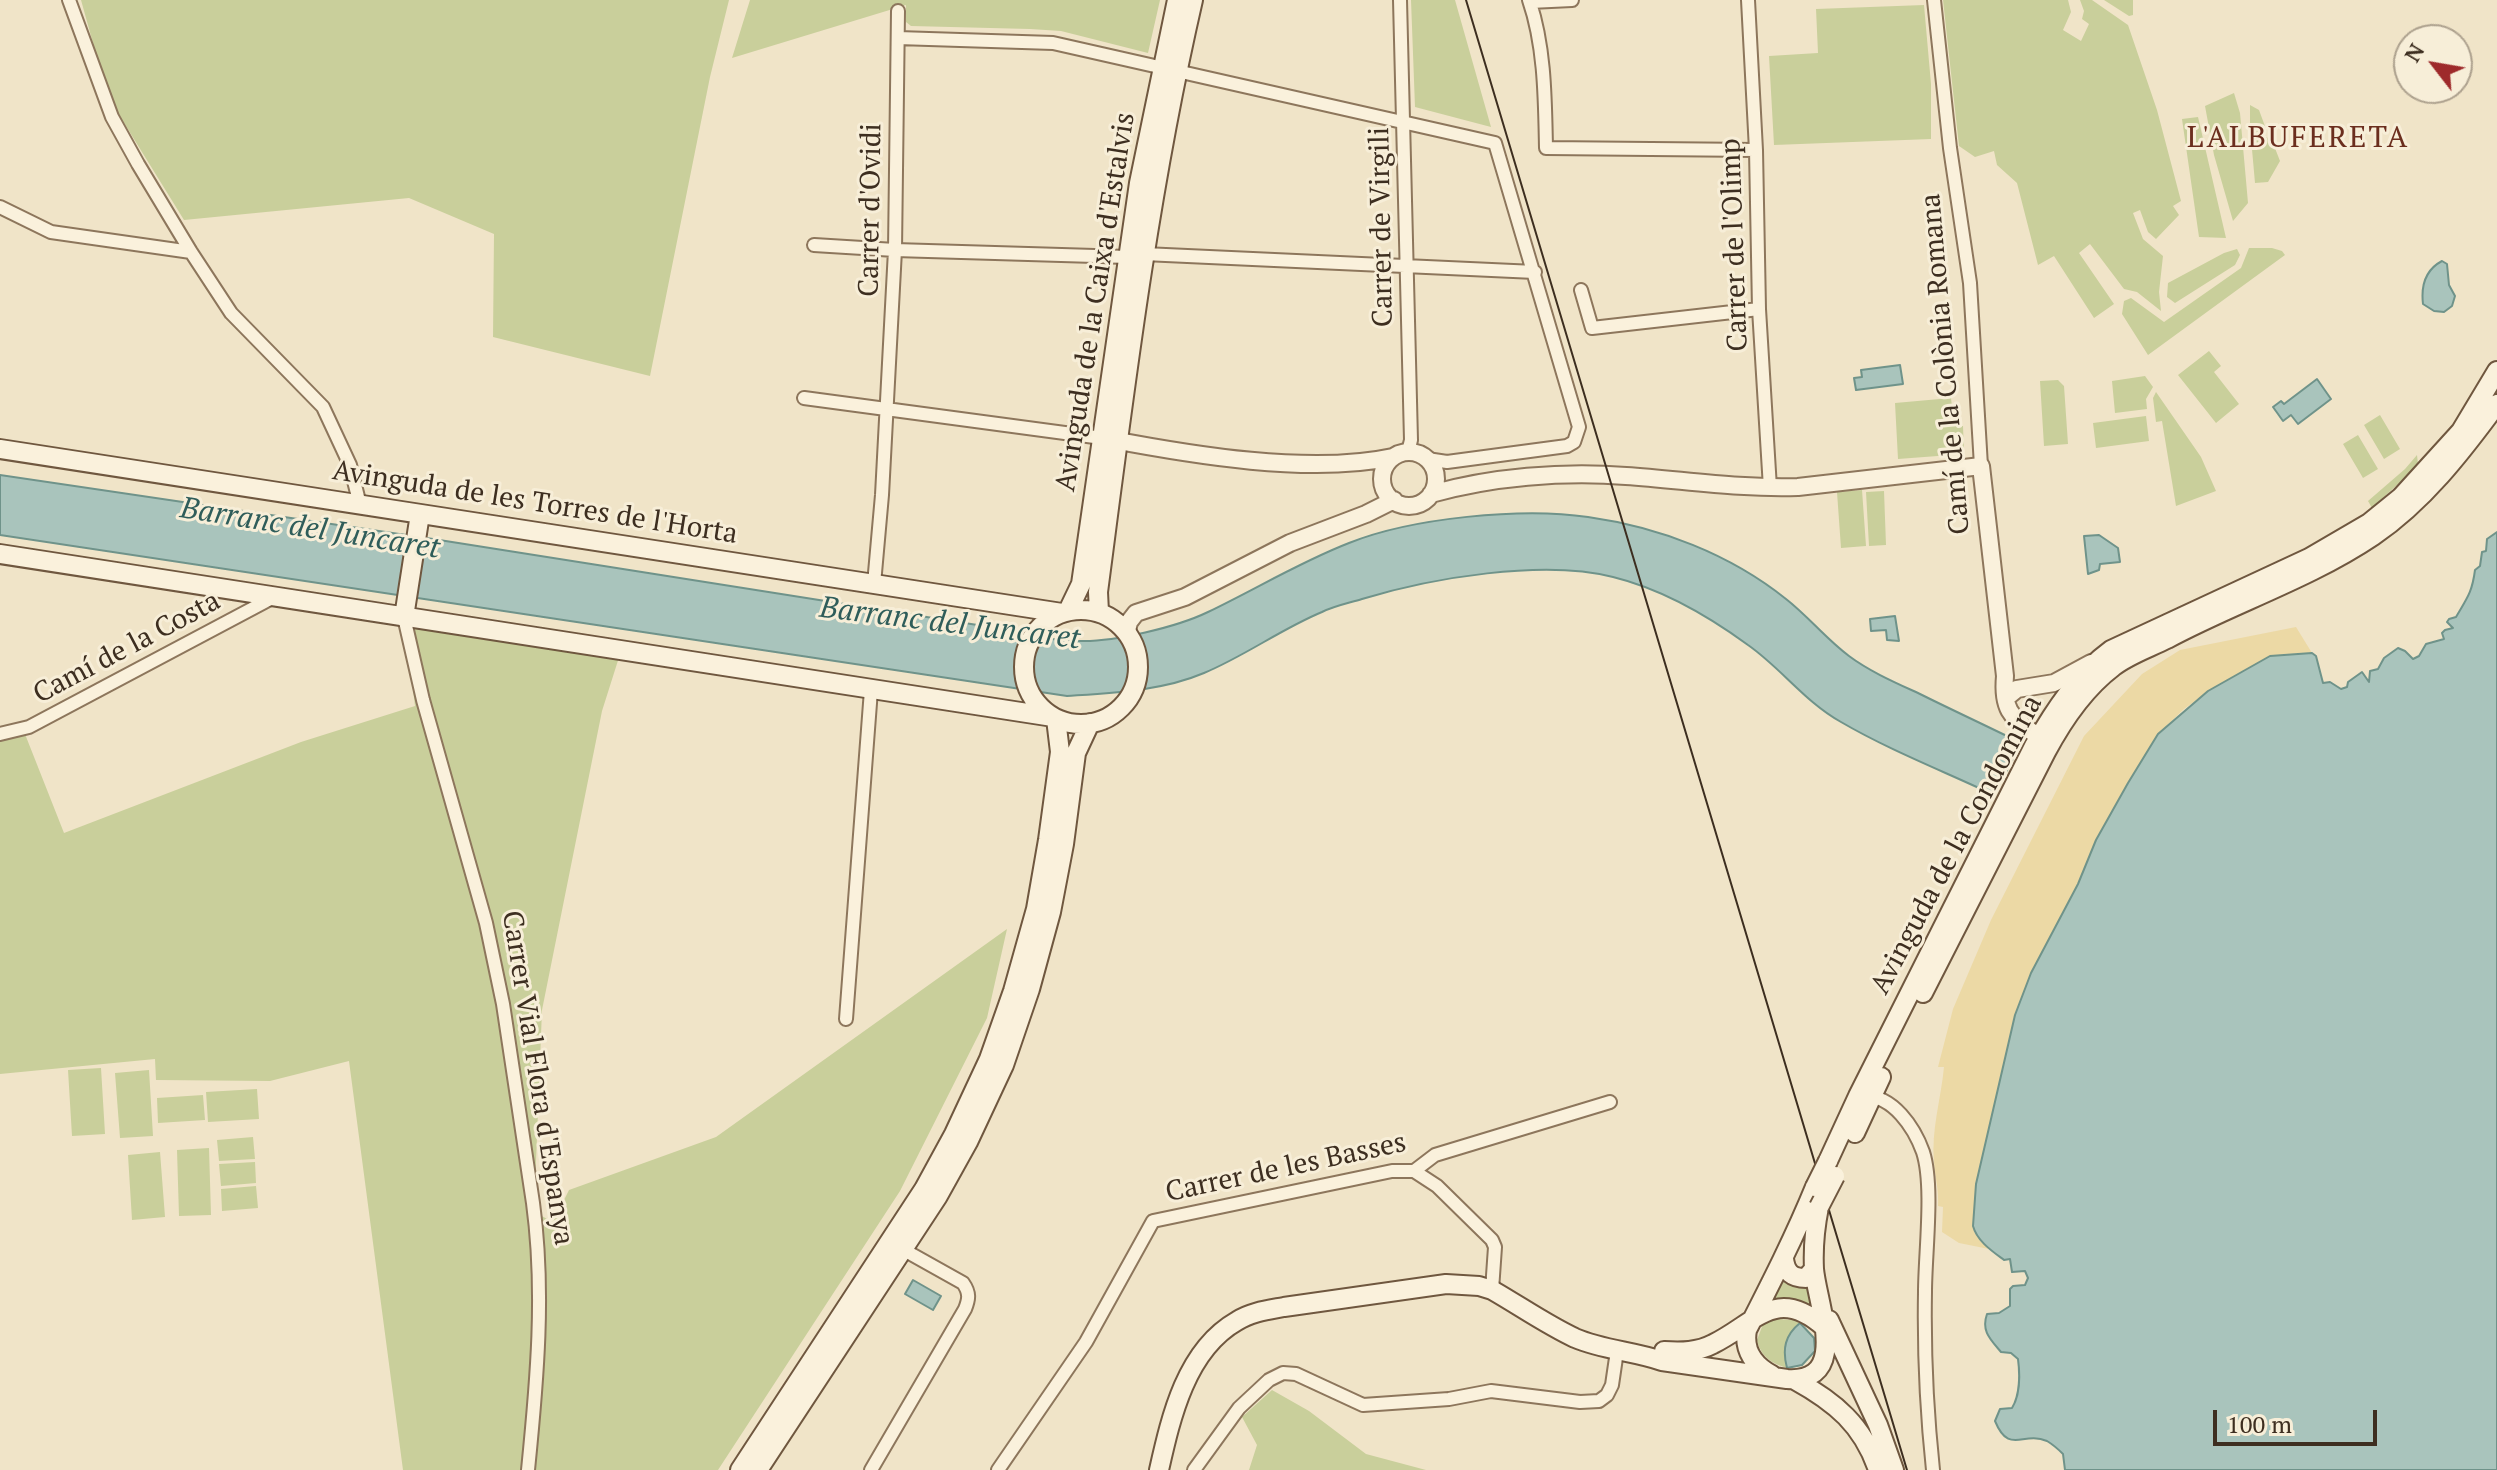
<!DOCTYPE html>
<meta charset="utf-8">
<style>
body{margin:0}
#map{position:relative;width:2497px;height:1470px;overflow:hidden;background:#f0e4c8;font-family:"PT Serif",serif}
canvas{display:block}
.north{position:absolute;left:2393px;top:24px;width:80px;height:80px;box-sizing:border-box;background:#f7eed8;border:2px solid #ada18e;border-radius:50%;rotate:301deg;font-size:22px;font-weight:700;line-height:32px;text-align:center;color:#3d2e20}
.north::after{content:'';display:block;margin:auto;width:28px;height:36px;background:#9e2a2b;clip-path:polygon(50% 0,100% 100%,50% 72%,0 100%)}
.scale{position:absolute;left:2213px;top:1410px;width:164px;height:36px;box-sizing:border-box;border:4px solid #3d2e20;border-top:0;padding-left:10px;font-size:24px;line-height:28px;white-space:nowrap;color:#3d2e20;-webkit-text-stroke:6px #f7eed8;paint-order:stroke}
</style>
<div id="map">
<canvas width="2497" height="1470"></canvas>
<div class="north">N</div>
<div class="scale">100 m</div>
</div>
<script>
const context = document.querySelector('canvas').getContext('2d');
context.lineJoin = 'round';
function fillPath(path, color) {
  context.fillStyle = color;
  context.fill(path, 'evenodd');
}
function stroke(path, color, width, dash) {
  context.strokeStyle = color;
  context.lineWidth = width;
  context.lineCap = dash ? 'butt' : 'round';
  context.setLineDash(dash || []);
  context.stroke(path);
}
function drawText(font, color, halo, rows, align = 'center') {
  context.font = font + ' "PT Serif",serif';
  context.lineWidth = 6;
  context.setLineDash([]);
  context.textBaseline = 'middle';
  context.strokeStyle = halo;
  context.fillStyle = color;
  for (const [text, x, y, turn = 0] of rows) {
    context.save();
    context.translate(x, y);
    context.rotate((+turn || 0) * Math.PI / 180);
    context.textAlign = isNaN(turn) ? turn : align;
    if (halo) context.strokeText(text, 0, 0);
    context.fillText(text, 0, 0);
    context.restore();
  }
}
const green = new Path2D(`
 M 81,0 L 729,0 L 710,77 L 650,376 L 493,337 L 494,234 L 409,198 L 184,220 L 108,97 Z
 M 750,0 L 1160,0 L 1148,53 L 1061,31 L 1030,29 L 911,26 L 906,22 L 906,5 L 732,58 Z
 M 1411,0 L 1455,0 L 1491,127 L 1415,107 Z
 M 1943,0 L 2068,0 L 2071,12 L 2063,30 L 2081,41 L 2089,24 L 2082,19 L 2084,11 L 2080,0 L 2092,0 L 2128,25 L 2157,110 L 2181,201 L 2173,206 L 2179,215 L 2156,239 L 2148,232 L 2140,210 L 2133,213 L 2143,239 L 2163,256 L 2159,292 L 2161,311 L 2137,292 L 2124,289 L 2090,244 L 2079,253 L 2114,304 L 2094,318 L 2054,256 L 2038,265 L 2017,183 L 1997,165 L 1994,151 L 1975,157 L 1959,146 Z
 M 2104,0 L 2133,0 L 2133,15 L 2129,16 Z
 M 1924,5 L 1931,84 L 1931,139 L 1774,145 L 1769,56 L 1818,53 L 1816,9 Z
 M 2234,93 L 2240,113 L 2248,203 L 2233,221 L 2214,155 L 2205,106 Z
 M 2250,105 L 2259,110 L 2266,129 L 2265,132 L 2250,134 Z
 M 2198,117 L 2226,238 L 2199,237 L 2182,119 Z
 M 2267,137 L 2268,139 L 2271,138 L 2280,161 L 2268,182 L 2255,183 L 2251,138 Z
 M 2249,248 L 2272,248 L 2282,251 L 2285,255 L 2148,355 L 2122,314 L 2124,301 L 2131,298 L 2164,322 L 2241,268 Z
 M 2237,249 L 2240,255 L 2235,265 L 2175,303 L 2167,297 L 2168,283 L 2224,253 Z
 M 2209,351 L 2221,366 L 2214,372 L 2239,404 L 2216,423 L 2178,375 Z
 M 2145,376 L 2153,387 L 2146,399 L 2147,409 L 2115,413 L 2112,381 Z
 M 2058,380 L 2064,386 L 2068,444 L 2044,446 L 2040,381 Z
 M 2156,392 L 2201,457 L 2216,491 L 2176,506 L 2162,421 L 2156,422 L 2153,398 Z
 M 1951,398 L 1954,426 L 1963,426 L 1964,454 L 1898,459 L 1895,403 Z
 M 2380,415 L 2400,449 L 2384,459 L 2364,425 Z
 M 2146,416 L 2149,441 L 2096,448 L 2093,423 Z
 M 2358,435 L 2378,469 L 2363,478 L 2343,444 Z
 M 2417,455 L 2418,464 L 2412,471 L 2372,508 L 2368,501 L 2405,469 Z
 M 1862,490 L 1866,546 L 1841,548 L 1837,492 Z
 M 1884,491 L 1886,545 L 1869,546 L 1866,492 Z
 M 404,617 L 621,651 L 602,711 L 542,1010 L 534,1212 L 553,1222 L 569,1190 L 716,1137 L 1007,929 L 987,1018 L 900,1191 L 718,1470 L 403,1470 L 349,1061 L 270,1081 L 156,1080 L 155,1059 L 0,1074 L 0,736 L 23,729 L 64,833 L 301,742 L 415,706 Z
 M 101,1068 L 105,1134 L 72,1136 L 68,1070 Z
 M 149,1070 L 153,1136 L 120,1138 L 115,1073 Z
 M 257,1089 L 259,1119 L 208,1122 L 206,1092 Z
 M 203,1095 L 205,1120 L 158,1123 L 157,1098 Z
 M 253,1137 L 255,1159 L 219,1161 L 217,1140 Z
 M 209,1148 L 211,1215 L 179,1216 L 177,1150 Z
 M 160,1152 L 165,1217 L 132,1220 L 128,1155 Z
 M 255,1162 L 256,1183 L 221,1186 L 219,1164 Z
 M 256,1186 L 258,1208 L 222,1211 L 221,1189 Z
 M 1784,1277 L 1807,1285 L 1815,1313 L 1769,1305 Z
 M 1777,1319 L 1794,1320 L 1800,1323 C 1786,1335 1783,1350 1787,1368 C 1771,1363 1761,1357 1757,1340 L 1763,1324 Z
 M 1272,1390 L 1309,1411 L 1366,1454 L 1426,1470 L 1249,1470 L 1257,1445 L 1242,1417 Z`);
const sand = new Path2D(`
 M 2296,627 L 2312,653 L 2270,656 L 2209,691 L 2184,709 L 2158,734 L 2105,823 L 2078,884 L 2031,973 L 2015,1015 L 1976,1184 L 1974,1232 L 1989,1249 L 1959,1243 L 1942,1232 L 1943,1207 L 1938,1206 C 1939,1190 1935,1177 1934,1162 C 1931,1130 1941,1099 1944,1067 L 1938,1067 L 1953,1009 L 1991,920 L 2084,736 L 2142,674 L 2180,650 Z`);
const water = new Path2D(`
 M 2442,261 L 2447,264 L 2449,285 L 2455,296 L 2452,306 L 2444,312 L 2434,311 L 2423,304 C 2421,287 2425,270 2442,261 Z
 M 1900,365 L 1903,384 L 1856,390 L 1854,378 L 1862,377 L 1861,370 Z
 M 2317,379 L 2331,399 L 2298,424 L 2291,415 L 2283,421 L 2273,407 L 2281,401 L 2284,404 Z
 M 0,475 L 433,539 L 990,627 C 1020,633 1049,641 1080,641 C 1114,642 1177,627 1208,612 C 1256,589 1300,562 1349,543 C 1411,518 1522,507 1588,517 C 1659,527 1730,554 1786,599 C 1808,616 1826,639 1849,656 C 1869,671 1894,682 1918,693 C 1952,710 1987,726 2021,743 L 1994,795 C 1943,771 1889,750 1841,722 C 1805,702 1781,668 1748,645 C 1707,615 1662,589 1613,577 C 1543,559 1431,578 1362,599 C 1349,603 1334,606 1322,612 C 1281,629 1245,656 1204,673 C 1162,691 1112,693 1067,696 L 0,535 Z
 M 2497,532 L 2497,1470 L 2065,1470 L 2063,1454 C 2059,1450 2052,1444 2047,1441 C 2022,1431 2009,1455 1995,1421 L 2000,1409 L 2012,1408 C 2020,1395 2020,1374 2018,1359 L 2011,1353 L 2001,1352 C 1990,1339 1981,1331 1987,1314 L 1999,1313 L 2010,1306 L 2010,1289 L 2013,1286 L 2025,1285 L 2028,1278 L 2025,1271 L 2012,1272 L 2010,1259 L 2004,1260 C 1992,1251 1977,1241 1973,1226 L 1976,1184 L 2015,1015 L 2031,973 L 2078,884 L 2096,840 L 2128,783 L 2158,734 L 2208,691 L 2270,656 L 2312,653 L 2316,656 L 2323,683 L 2330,682 L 2341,689 L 2347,687 L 2348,682 L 2362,672 L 2369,682 L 2370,671 L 2378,669 L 2384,658 L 2398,648 L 2405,651 L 2413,659 L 2419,656 L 2426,644 L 2444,639 L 2442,633 L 2445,630 L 2453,628 L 2447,622 L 2449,619 L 2456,617 C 2467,598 2472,593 2475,570 L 2480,566 L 2482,552 L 2486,551 L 2487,539 Z
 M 2099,535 L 2118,548 L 2120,562 L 2100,564 L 2099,570 L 2088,574 L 2084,536 Z
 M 1895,616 L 1899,641 L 1887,640 L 1886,630 L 1871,631 L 1870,619 Z
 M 913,1280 L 941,1296 L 933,1310 L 905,1294 Z
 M 1800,1323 L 1814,1338 L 1815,1351 L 1802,1365 L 1787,1368 C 1782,1349 1785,1335 1800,1323 Z`);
const minor = new Path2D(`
 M 69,0 L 112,117 L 138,164 L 191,252 L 231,313 L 323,407 L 350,465 L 360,505
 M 1400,0 L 1411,440 L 1408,452
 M 1529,0 C 1545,46 1545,100 1546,148 L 1756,150
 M 1748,0 L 1756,150 L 1759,309 L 1770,488
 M 1934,0 L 1950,148 L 1970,283 L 1981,466
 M 1530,2 L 1572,0
 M 898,38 L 1053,43 L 1495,143 L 1579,427 L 1574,442 L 1567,446 L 1447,462 L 1427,459
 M 0,207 L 51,232 L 191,252
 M 814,245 L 895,250 L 1128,257
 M 1144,254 L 1535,272
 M 1581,290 L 1592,328 L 1759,309
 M 804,398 L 1102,438
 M 874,584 L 882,495 L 895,250 L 898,11
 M 404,617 L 423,700 L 486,923 L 503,1004 L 533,1203 C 545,1291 537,1381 528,1470
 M 0,734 L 29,727 L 274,597
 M 846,1019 L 871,690
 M 1865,1096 C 1893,1096 1914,1127 1923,1152 C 1934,1186 1925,1254 1925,1292 C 1924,1349 1927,1414 1933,1470
 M 1414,1171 L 1437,1186 L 1492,1240 L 1495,1247 L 1492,1290
 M 871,1470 L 965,1309 C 969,1299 970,1293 963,1283 L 904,1250
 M 998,1470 L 1086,1342 L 1153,1221 L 1392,1171 L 1414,1171 L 1435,1155 L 1610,1102
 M 1194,1470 L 1239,1408 L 1269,1380 L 1283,1373 L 1296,1374 L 1363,1405 L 1449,1399 L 1491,1391 L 1580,1402 L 1599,1401 L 1607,1395 L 1612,1385 L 1617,1351`);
const tertiary = new Path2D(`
 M 1108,439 C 1192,455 1310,475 1393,457
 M1382 479a27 27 0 1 1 54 0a27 27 0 1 1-54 0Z
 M 1431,494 C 1491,477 1563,471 1626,476 C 1684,480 1740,489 1798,487 L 1981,466 L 2005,676 C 2002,707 2010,718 2035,734 L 2039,737 L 2051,734
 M 1127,631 L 1129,622 L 1136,613 L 1185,597 L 1290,543 L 1366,514 L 1394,500
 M 2006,698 L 2017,689 L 2054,683 L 2091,663`);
const secondary = new Path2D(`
 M 0,449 L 1062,613
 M 0,554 L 1053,717
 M1024 667a57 57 0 1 1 114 0a57 57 0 1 1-114 0Z
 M 1068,611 L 1081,584 L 1139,183 L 1177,0
 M 1099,612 L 1098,592 C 1124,394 1148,195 1193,0
 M 404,617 L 420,514
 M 1923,993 L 2046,752 C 2063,720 2084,689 2113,667 C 2128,655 2149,648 2167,639 C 2234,603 2309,579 2373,536 C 2423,502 2461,453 2497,404
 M 1855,1133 L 1881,1077
 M 1828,1161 L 1858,1096 L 2034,746 C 2054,711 2078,674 2111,650 L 2309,558 L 2369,523 L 2401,497 L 2461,431 L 2497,371
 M 1784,1259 C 1786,1273 1792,1278 1806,1278 L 1814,1269
 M 1829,1320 L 1878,1425 L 1894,1470
 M 1664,1351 C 1681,1352 1698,1352 1713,1344 C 1756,1323 1776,1285 1824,1327
 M 1772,1375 C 1755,1366 1743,1351 1747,1330 C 1771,1283 1795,1236 1815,1187
 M 1795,1380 C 1835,1402 1863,1425 1878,1470
 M 740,1470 L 924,1189 L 954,1134 L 989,1059 L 1013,991 L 1036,909 L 1048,840 L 1060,752 L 1056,719
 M 758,1470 L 938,1196 L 968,1142 L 1004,1065 L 1030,989 L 1051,912 L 1064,844 L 1076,753 L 1090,723
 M 1159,1470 C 1171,1417 1186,1350 1237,1321 C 1251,1312 1268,1310 1284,1307 L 1446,1284 L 1479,1286 L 1492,1290 C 1520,1306 1547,1325 1575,1338 C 1603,1350 1633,1351 1662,1361 L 1787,1379 C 1851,1383 1817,1304 1814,1269 C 1813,1249 1815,1227 1819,1207`);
const tram = new Path2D(`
 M 1466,0 L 1907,1470`);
const secondaryBridge = new Path2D(`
 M 1815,1187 L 1828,1161
 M 1819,1207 L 1835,1176`);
const streetNames = [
 ["Carrer d'Ovidi",871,210,-89],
 ["Carrer de Virgili",1382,227,-91],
 ["Carrer de l'Olimp",1735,245,-92],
 ["Avinguda de la Caixa d'Estalvis",1096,302,-81],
 ["Camí de la Colònia Romana",1946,364,-95],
 ["Avinguda de les Torres de l'Horta",535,503,9],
 ["Camí de la Costa",127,648,-28],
 ["Avinguda de la Condomina",1957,845,-62],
 ["Carrer Vial Flora d'Espanya",537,1078,81],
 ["Carrer de les Basses",1286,1168,-12]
];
const neighbourhoodNames = [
 ["L'ALBUFERETA",2298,138]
];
const waterNames = [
 ["Barranc del Juncaret",310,529,9],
 ["Barranc del Juncaret",950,624,7]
];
fillPath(green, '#c9cf9b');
fillPath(sand, '#ecd9a5');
fillPath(water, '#a9c4bc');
stroke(water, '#6f938a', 2);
stroke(minor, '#8d765c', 16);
stroke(tertiary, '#8d765c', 20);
stroke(secondary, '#6f573f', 22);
stroke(minor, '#faf1dc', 12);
stroke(tertiary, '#faf1dc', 16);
stroke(secondary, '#faf1dc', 18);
stroke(tram, '#3d2e20', 2);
stroke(secondaryBridge, '#6f573f', 22, []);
stroke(secondaryBridge, '#faf1dc', 18);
drawText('28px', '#3d2e20', '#f7eed8', streetNames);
context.letterSpacing = '2px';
drawText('30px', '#6b2e1e', '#f7eed8', neighbourhoodNames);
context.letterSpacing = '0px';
drawText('italic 30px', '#2f5d5a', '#f7eed8', waterNames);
</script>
